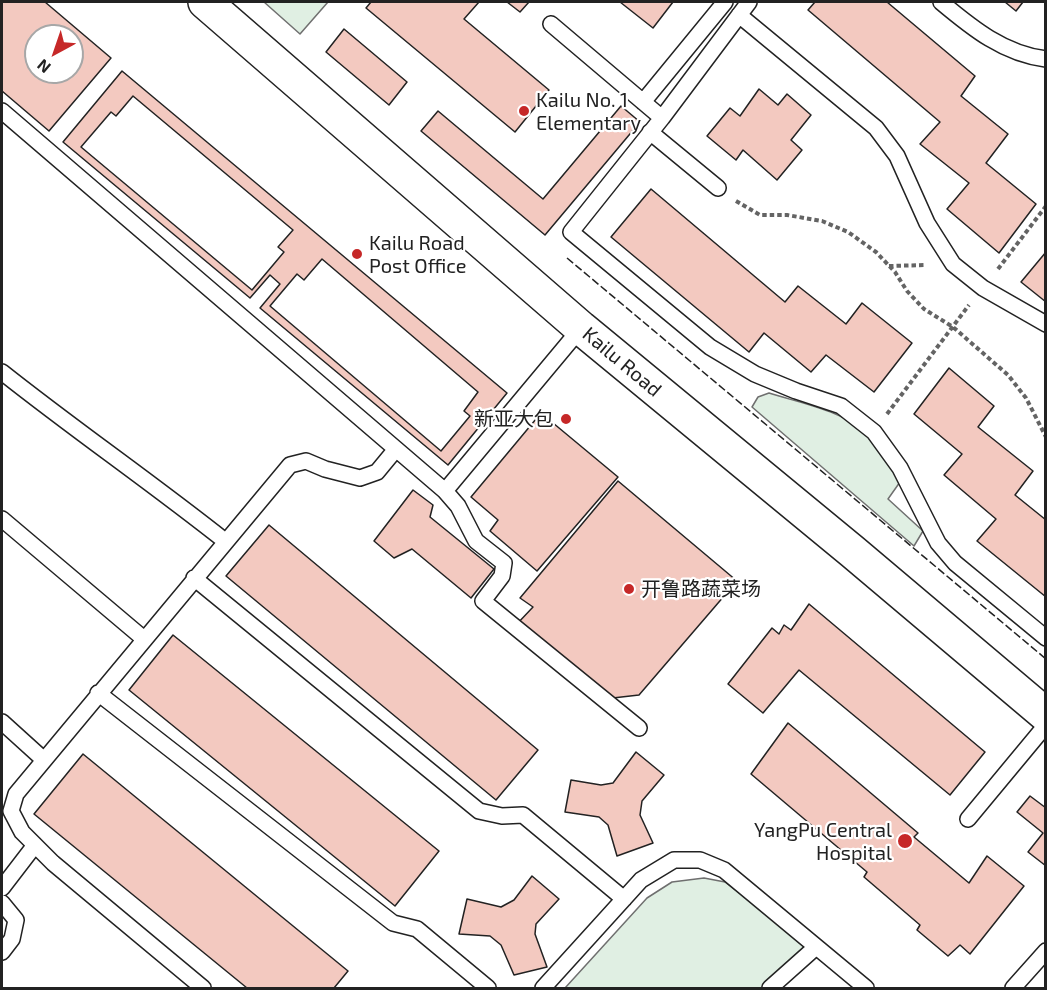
<!DOCTYPE html>
<meta charset="utf-8">
<style>
body{margin:0}
#map{position:relative;width:1047px;height:990px;overflow:hidden;background:#fff;font-family:"Exo 2",sans-serif}
canvas{display:block}
.frame{position:absolute;inset:0;border:3px solid #222;pointer-events:none}
.north{position:absolute;left:24px;top:24px;width:60px;height:60px;box-sizing:border-box;background:#fff;border:2px solid #a7a7a7;border-radius:50%;rotate:220deg;font-size:16px;font-weight:700;line-height:24px;text-align:center;color:#222}
.north::after{content:'';display:block;margin:auto;width:21px;height:27px;background:#c62828;clip-path:polygon(50% 0,100% 100%,50% 72%,0 100%)}
</style>
<div id="map">
<canvas width="1047" height="990"></canvas>
<div class="frame"></div>
<div class="north">N</div>
</div>
<script>
const context = document.querySelector('canvas').getContext('2d');
context.lineJoin = 'round';
function fillPath(path, color) {
  context.fillStyle = color;
  context.fill(path, 'evenodd');
}
function stroke(path, color, width, dash) {
  context.strokeStyle = color;
  context.lineWidth = width;
  context.lineCap = dash ? 'butt' : 'round';
  context.setLineDash(dash || []);
  context.stroke(path);
}
function drawText(font, color, halo, rows, align = 'center') {
  context.font = font + ' "Exo 2","Noto Sans SC",sans-serif';
  context.lineWidth = 4.5;
  context.setLineDash([]);
  context.textBaseline = 'middle';
  context.strokeStyle = halo;
  context.fillStyle = color;
  for (const [text, x, y, turn = 0] of rows) {
    context.save();
    context.translate(x, y);
    context.rotate((+turn || 0) * Math.PI / 180);
    context.textAlign = isNaN(turn) ? turn : align;
    if (halo) context.strokeText(text, 0, 0);
    context.fillText(text, 0, 0);
    context.restore();
  }
}
const green = new Path2D(`
 M 264,2 L 328,2 L 300,34 Z
 M 769,393 C 806,405 854,412 878,446 C 886,457 893,470 900,482 L 888,499 L 923,531 L 914,546 L 752,407 L 758,397 Z
 M 704,878 L 725,882 L 809,946 L 762,988 L 565,988 L 647,898 L 672,882 Z`);
const building = new Path2D(`
 M 2,2 L 45,2 L 111,58 L 49,131 L 2,91 ZM 36,36 L 72,36 L 72,72 L 36,72 Z
 M 371,2 L 479,2 L 464,19 L 549,90 L 515,132 L 366,8 Z
 M 507,2 L 529,2 L 520,12 Z
 M 620,2 L 673,2 L 653,28 Z
 M 815,2 L 887,2 L 975,76 L 961,96 L 1008,134 L 986,163 L 1036,204 L 999,253 L 947,209 L 969,183 L 920,144 L 940,122 L 808,10 Z
 M 1005,2 L 1023,2 L 1016,11 Z
 M 344,29 L 407,82 L 389,105 L 326,52 Z
 M 122,71 L 507,393 L 448,465 L 260,308 L 280,284 L 270,275 L 250,298 L 63,142 Z
 M 759,89 L 778,105 L 787,94 L 811,115 L 791,140 L 802,150 L 777,180 L 743,150 L 736,160 L 707,136 L 730,108 L 740,116 Z
 M 133,96 L 293,230 L 278,247 L 284,252 L 252,290 L 81,147 L 111,112 L 116,116 Z
 M 621,106 L 640,122 L 545,235 L 421,131 L 438,111 L 543,199 Z
 M 651,189 L 785,302 L 798,286 L 846,324 L 862,303 L 912,343 L 874,392 L 826,355 L 811,372 L 764,333 L 749,352 L 611,237 Z
 M 1046,252 L 1046,302 L 1021,282 Z
 M 322,259 L 478,392 L 464,411 L 470,416 L 441,451 L 270,306 L 297,274 L 304,280 Z
 M 949,368 L 994,406 L 978,427 L 1033,471 L 1015,495 L 1046,520 L 1046,597 L 977,541 L 996,519 L 944,475 L 962,454 L 914,414 Z
 M 541,413 L 618,477 L 537,571 L 490,531 L 498,520 L 471,497 Z
 M 618,481 L 737,581 L 639,695 L 604,699 L 516,625 L 533,607 L 520,598 Z
 M 413,490 L 433,505 L 430,517 L 494,569 L 471,598 L 412,549 L 394,558 L 374,541 Z
 M 269,525 L 538,750 L 496,800 L 226,576 Z
 M 809,604 L 985,752 L 950,795 L 799,670 L 763,713 L 728,684 L 772,628 L 779,634 L 784,625 L 791,630 Z
 M 173,635 L 439,851 L 395,906 L 129,690 Z
 M 788,723 L 918,833 L 914,837 L 969,883 L 987,856 L 1024,886 L 970,954 L 960,945 L 948,956 L 917,930 L 920,925 L 864,877 L 867,872 L 751,774 Z
 M 636,752 L 664,775 L 642,801 L 640,815 L 653,843 L 617,856 L 608,825 L 599,817 L 565,812 L 571,780 L 601,785 L 613,783 Z
 M 83,754 L 348,971 L 334,988 L 247,988 L 34,814 Z
 M 1030,796 L 1046,808 L 1046,866 L 1028,852 L 1043,833 L 1017,812 Z
 M 532,876 L 559,899 L 536,924 L 535,934 L 547,967 L 514,975 L 501,945 L 490,936 L 459,934 L 467,899 L 501,907 L 514,900 Z`);
const path = new Path2D(`
 M 736,201 L 760,215 L 787,215 L 822,221 L 848,232 L 876,252 L 895,272 L 907,291 L 924,309 L 953,327 L 1008,375 L 1026,398 L 1046,437
 M 889,266 L 926,265
 M 998,269 L 1046,206
 M 887,414 L 969,305`);
const lane = new Path2D(`
 M 749,2 L 662,118 L 571,232 L 710,347 L 755,374 L 796,391 L 841,406 L 874,432 L 900,468 L 938,543 L 955,563 L 1046,638
 M 941,2 C 972,28 1004,54 1046,59
 M 739,15 L 876,128 L 897,156 L 927,223 L 953,264 L 983,288 L 1046,324
 M 551,24 L 662,118
 M 643,102 L 725,2
 M 2,111 L 445,491 L 581,328
 M 650,132 L 718,188
 M 2,372 C 75,430 152,483 225,541
 M 445,491 L 458,506 L 476,541 L 504,563 L 502,576 L 483,601 L 639,728
 M 2,519 L 144,639
 M 194,578 L 479,811 L 502,816 L 523,815 L 624,899
 M 98,693 L 393,923 L 417,929 L 488,988
 M 2,722 L 44,760
 M 968,819 L 1046,725
 M 2,888 L 35,845
 M 2,903 L 16,920 L 12,939 L 2,952
 M 203,988 L 53,863 L 22,832 L 11,811 L 16,794 L 290,465 L 306,461 L 325,469 L 360,478 L 377,472 L 396,449
 M 543,988 L 641,880 L 674,860 L 700,860 L 724,870 L 866,988
 M 770,988 L 816,947
 M 1013,988 L 1046,951`);
const secondary = new Path2D(`
 M 205,2 L 581,328 L 853,552 L 1046,715`);
const fence = new Path2D(`
 M 567,258 L 1046,659`);
const markers = [
 [524,111,6,"#c62828"],
 [357,254,6,"#c62828"],
 [566,419,6,"#c62828"],
 [629,589,6,"#c62828"],
 [905,841,8,"#c62828"]
];
const poiNames = [
 ["Kailu No. 1",536,100],
 ["Elementary",536,123],
 ["Kailu Road",369,243],
 ["Post Office",369,266],
 ["新亚大包",554,419,"right"],
 ["开鲁路蔬菜场",641,589],
 ["YangPu Central",892,830,"right"],
 ["Hospital",892,853,"right"]
];
const streetNames = [
 ["Kailu Road",622,362,40]
];
fillPath(green, '#e0efe3');
stroke(green, '#6f6f6f', 1.5);
fillPath(building, '#f3c9c0');
stroke(building, '#222', 1.5);
stroke(lane, '#222', 18);
stroke(secondary, '#222', 36);
stroke(path, '#646464', 4, [4.5, 3]);
stroke(lane, '#fff', 15);
stroke(secondary, '#fff', 33);
stroke(fence, '#222', 1.5, [8, 3]);
for (const [x, y, r, color] of markers) {
  const dot = new Path2D();
  dot.arc(x, y, r, 0, 2 * Math.PI);
  context.fillStyle = color;
  context.fill(dot);
  stroke(dot, '#fff', 2);
}
drawText('20px', '#222', '#fff', poiNames, 'left');
drawText('20px', '#222', '#fff', streetNames);
</script>
